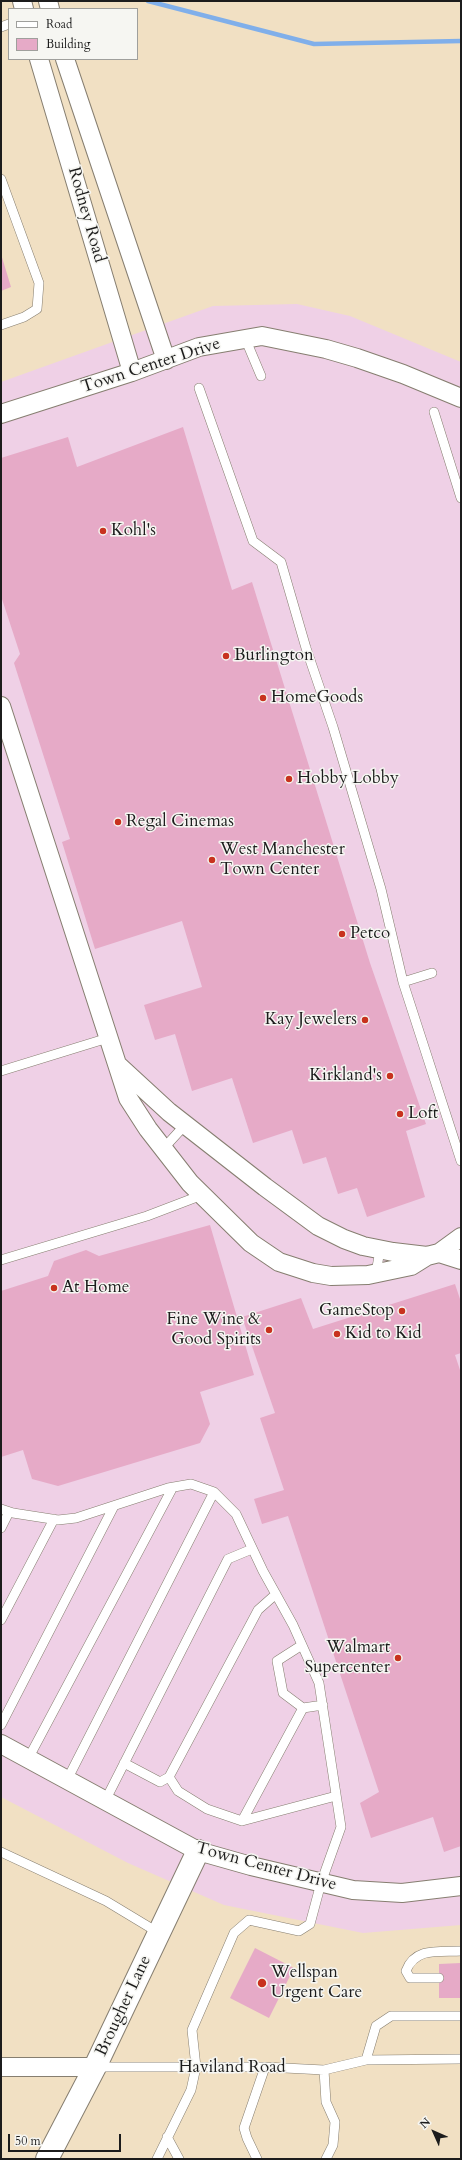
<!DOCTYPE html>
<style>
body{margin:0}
#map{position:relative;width:462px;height:2160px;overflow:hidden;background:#f1e0c3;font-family:Cardo,serif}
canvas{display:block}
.frame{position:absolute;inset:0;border:2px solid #1c1c1c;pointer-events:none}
.legend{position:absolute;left:8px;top:8px;width:130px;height:52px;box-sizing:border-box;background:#f6f6f2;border:1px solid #9f9f9c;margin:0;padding:5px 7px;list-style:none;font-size:12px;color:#1c1c1c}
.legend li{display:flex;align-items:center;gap:8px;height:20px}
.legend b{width:20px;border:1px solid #9f9f9c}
.north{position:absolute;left:414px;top:2112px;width:40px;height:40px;-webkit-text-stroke:3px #f6f6f2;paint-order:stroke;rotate:315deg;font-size:11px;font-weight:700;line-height:16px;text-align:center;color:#1c1c1c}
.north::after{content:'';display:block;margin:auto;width:14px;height:18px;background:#1c1c1c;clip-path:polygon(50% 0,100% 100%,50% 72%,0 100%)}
.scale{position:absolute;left:8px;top:2134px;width:113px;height:18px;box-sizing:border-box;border:2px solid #1c1c1c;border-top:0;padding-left:5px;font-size:12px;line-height:14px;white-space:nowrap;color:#1c1c1c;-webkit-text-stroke:3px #f6f6f2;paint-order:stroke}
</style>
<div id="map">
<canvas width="462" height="2160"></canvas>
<div class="frame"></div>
<ul class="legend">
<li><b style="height:5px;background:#fff"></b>Road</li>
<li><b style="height:11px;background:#e6aac7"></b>Building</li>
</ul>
<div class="north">N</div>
<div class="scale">50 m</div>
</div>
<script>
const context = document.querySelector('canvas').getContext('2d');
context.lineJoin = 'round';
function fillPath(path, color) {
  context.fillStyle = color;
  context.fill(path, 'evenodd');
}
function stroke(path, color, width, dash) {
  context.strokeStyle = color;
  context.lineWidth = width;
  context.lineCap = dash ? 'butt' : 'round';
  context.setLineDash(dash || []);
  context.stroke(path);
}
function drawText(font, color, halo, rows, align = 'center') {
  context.font = font + ' Cardo,serif';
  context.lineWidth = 3;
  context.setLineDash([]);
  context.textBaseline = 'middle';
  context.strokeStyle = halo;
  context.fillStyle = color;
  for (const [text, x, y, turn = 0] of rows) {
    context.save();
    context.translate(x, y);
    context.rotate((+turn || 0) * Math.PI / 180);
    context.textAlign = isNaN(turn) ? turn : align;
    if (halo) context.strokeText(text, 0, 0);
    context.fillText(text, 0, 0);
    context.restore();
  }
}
const built = new Path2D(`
 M 297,304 L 350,316 L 461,362 L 461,1925 L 363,1933 L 224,1905 L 128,1863 L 1,1797 L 1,382 L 213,306 Z`);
const stream = new Path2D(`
 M 148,1 L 314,44 L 461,41`);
const building = new Path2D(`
 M 1,254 L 11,287 L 1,291 Z
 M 183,427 L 232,590 L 252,582 L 370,963 L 426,1124 L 406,1131 L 425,1197 L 367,1217 L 357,1188 L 338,1194 L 326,1157 L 303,1164 L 292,1130 L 253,1143 L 232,1078 L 192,1091 L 175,1034 L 155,1040 L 144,1005 L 202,987 L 182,921 L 95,949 L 62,842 L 70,839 L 14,663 L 20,654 L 1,596 L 1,458 L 68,437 L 77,467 Z
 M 210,1225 L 254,1375 L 200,1392 L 210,1424 L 200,1443 L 58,1486 L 32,1479 L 23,1450 L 1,1457 L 1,1291 L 48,1276 L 54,1261 L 86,1250 L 99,1256 Z
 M 455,1284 L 461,1302 L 461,1353 L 455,1355 L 461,1373 L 461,1846 L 444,1852 L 433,1817 L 371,1838 L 360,1803 L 379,1792 L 288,1516 L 262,1524 L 254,1499 L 284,1490 L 260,1418 L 275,1413 L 242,1317 L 301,1298 L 313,1329 Z
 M 255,1948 L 294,1968 L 269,2018 L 230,1998 Z
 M 461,1963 L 461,1998 L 439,1998 L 439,1964 Z`);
const service = new Path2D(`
 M 1,27 L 9,24
 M 1,179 L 39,283 L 37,309 L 24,317 L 1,325
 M 245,338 L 261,376
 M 199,388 L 253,541 L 281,562 L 306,648 L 333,727 L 381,889 L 403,982
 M 434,412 L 461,498
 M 432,973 L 403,982 L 461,1161
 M 1,1071 L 108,1038
 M 163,1149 L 185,1125
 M 1,1260 L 147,1216 L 202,1195
 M 376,1273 L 380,1250
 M 1,1509 L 13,1513 L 58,1520 L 76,1518 L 168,1488 L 191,1484 L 214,1492 L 236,1514 L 263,1571 L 293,1625 L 319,1683 L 341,1827 L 321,1883 L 310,1924 L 299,1931 L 249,1920 L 234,1933 L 192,2030 L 196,2067 L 191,2090 L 157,2159
 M 1,1528 L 9,1512
 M 276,1594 L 258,1610 L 169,1777 L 178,1791 L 207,1809 L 242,1821 L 336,1796
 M 1,1620 L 54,1519
 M 302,1645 L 277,1661 L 283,1693 L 303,1708
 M 1,1725 L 114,1506
 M 28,1759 L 173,1487
 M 124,1763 L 160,1782 L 169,1777
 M 67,1780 L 214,1492
 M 105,1801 L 228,1559 L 252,1549
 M 242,1821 L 303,1708 L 323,1705
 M 1,1852 L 106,1901 L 159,1933
 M 439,1978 L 410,1978 L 406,1971 C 415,1947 439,1952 461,1951
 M 366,2060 L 376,2026 L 391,2016 L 461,2016
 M 96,2067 L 265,2067 L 324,2070 L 366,2060 L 461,2059
 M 324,2070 L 326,2102 L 335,2122 L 333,2145 L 326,2159
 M 167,2137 L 179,2159
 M 257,2159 L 247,2138 L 244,2128 L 265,2067`);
const minor = new Path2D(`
 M 22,1 L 24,9
 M 48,1 L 50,9
 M 39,59 L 132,372
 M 65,59 L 166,360
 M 1,414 L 132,372 L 199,347 L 262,336 L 326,349 L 357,358 L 403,374 L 461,398
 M 1,706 L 128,1098 L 148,1129 L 190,1183 L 251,1243 L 279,1262 L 313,1273 L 331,1276 L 368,1275 L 411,1266 L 427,1256 L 439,1253 L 461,1237
 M 119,1066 L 169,1112 L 265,1187 L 318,1226 L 344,1239 L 363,1246 L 393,1252 L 427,1256
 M 439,1253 L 461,1260
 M 1,1744 L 198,1851 L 251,1866 L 353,1890 L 402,1893 L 461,1886
 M 1,2067 L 95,2067`);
const tertiary = new Path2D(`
 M 47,2159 L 95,2067 L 198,1851`);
const markers = [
 [103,531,4,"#c8321e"],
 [226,656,4,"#c8321e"],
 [263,698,4,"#c8321e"],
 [289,779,4,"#c8321e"],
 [118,822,4,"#c8321e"],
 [212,860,4,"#c8321e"],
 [342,934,4,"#c8321e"],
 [365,1020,4,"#c8321e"],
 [390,1076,4,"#c8321e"],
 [400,1114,4,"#c8321e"],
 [54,1288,4,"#c8321e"],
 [402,1311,4,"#c8321e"],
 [269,1330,4,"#c8321e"],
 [337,1334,4,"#c8321e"],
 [398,1658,4,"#c8321e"],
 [262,1983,5,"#c8321e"]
];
const streetNames = [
 ["Rodney Road",86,215,74],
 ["Town Center Drive",151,366,-18],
 ["Town Center Drive",266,1867,15],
 ["Brougher Lane",124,2006,-65],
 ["Haviland Road",232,2068]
];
const poiNames = [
 ["Kohl's",111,531],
 ["Burlington",234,656],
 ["HomeGoods",271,698],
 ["Hobby Lobby",297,779],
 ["Regal Cinemas",126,822],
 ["West Manchester",220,850],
 ["Town Center",220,870],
 ["Petco",350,934],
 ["Kay Jewelers",357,1020,"right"],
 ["Kirkland's",382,1076,"right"],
 ["Loft",408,1114],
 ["At Home",62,1288],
 ["GameStop",394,1311,"right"],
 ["Fine Wine &",261,1320,"right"],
 ["Good Spirits",261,1340,"right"],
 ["Kid to Kid",345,1334],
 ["Walmart",390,1648,"right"],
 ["Supercenter",390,1668,"right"],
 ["Wellspan",271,1973],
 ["Urgent Care",271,1993]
];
fillPath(built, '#efd0e6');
stroke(stream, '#80afea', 4.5);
fillPath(building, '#e6aac7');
stroke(service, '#867e70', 10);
stroke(minor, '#867e70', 20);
stroke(tertiary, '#867e70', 24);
stroke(service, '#fff', 9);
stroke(minor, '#fff', 18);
stroke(tertiary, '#fff', 22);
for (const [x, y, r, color] of markers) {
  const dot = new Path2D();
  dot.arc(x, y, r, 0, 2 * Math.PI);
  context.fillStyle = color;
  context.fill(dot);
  stroke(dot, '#f6f6f2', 1.5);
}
drawText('17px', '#1c1c1c', '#f6f6f2', streetNames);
drawText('17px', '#1c1c1c', '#f6f6f2', poiNames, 'left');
</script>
